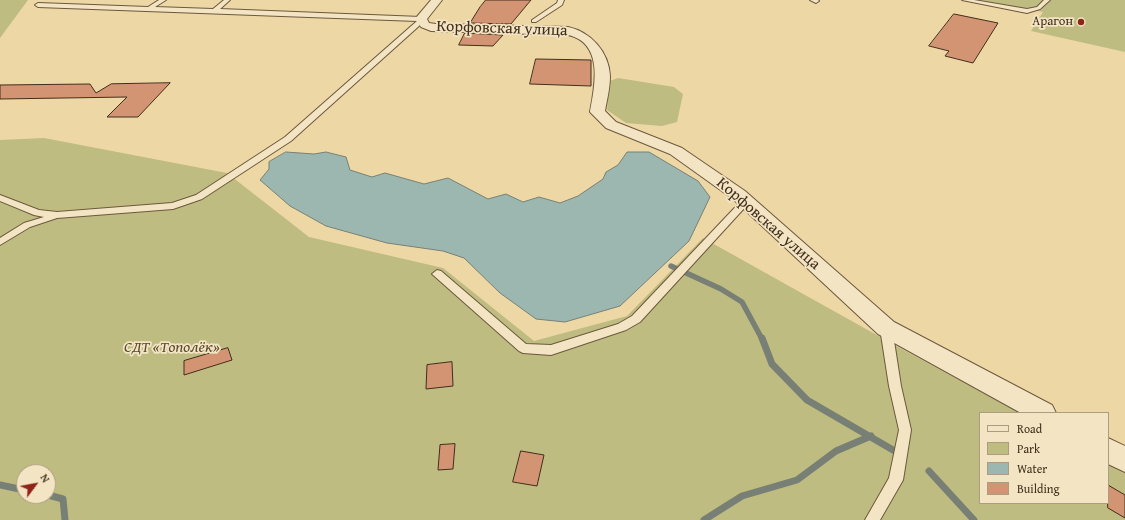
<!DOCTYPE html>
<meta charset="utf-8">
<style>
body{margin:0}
#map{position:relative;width:1125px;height:520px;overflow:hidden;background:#edd7a5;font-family:"Gentium Book Plus",serif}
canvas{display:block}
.legend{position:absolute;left:979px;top:412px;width:130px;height:92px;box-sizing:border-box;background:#f3e5c4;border:1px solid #ac9c81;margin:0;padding:5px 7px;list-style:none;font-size:12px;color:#422e1c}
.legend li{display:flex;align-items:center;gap:8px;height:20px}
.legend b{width:20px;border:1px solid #ac9c81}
.north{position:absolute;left:16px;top:464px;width:40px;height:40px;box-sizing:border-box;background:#f3e5c4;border:1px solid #ac9c81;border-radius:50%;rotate:58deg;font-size:11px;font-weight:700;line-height:16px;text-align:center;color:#422e1c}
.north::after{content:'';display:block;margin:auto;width:14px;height:18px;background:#8f2418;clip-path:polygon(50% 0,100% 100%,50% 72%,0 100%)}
</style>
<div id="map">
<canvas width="1125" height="520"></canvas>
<ul class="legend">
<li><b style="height:5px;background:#f3e5c4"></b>Road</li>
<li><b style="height:11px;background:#bfbc81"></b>Park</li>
<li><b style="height:11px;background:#9cb7b0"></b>Water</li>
<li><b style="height:11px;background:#d39474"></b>Building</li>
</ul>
<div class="north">N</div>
</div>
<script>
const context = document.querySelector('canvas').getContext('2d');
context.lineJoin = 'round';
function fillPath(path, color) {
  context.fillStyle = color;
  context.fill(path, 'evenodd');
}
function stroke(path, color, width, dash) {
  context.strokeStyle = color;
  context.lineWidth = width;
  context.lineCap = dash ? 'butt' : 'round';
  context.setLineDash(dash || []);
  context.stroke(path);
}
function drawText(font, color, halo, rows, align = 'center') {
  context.font = font + ' "Gentium Book Plus",serif';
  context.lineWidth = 3.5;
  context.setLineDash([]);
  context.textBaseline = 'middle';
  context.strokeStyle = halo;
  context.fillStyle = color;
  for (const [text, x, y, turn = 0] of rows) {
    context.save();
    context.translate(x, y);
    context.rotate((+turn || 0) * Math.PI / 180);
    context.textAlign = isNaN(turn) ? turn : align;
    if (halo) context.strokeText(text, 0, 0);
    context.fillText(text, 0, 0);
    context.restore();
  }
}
const green = new Path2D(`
 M 0,0 L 28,0 L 0,38 Z
 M 977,0 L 1125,0 L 1125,52 L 1031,31 L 1043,12 Z
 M 618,78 L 674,87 L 683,94 L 677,122 L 662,126 L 626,123 L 607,110 L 610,81 Z
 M 44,138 L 227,173 L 309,237 L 443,268 L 534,341 L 627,316 L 703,238 L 900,348 L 1020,413 L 980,413 L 980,503 L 1108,503 L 1108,461 L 1125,470 L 1125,520 L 0,520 L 0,140 ZM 24,472 L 48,472 L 48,496 L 24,496 Z`);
const water = new Path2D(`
 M 286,152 L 314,154 L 326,152 L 346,157 L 350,170 L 372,177 L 385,173 L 424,184 L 448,178 L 488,199 L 506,194 L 523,202 L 539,197 L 560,203 L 578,196 L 603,179 L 606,172 L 618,165 L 627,152 L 649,152 L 698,181 L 710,197 L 689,241 L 620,306 L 565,322 L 536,319 L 500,293 L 464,258 L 443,251 L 387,243 L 326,226 L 290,206 L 260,180 L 269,169 L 269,162 Z`);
const streamFar1 = new Path2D(`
 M 671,266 L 721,289 L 742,302 L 762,339`);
const stream = new Path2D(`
 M 762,338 L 772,364 L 807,400 L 893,450
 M 929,471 L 974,520
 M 0,485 L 24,490
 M 48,495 L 63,499 L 65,520
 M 704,520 L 742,496 L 797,480 L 836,451 L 871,436`);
const building = new Path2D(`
 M 486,0 L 531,0 L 511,24 L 470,23 L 480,7 Z
 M 954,14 L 998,23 L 973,63 L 945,56 L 949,51 L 929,46 Z
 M 465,33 L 503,35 L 493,46 L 459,45 Z
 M 536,59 L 591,60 L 591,86 L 530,84 Z
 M 170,83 L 138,117 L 107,117 L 127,97 L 0,99 L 0,85 L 90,84 L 96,93 L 111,84 Z
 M 228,348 L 232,360 L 184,375 L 184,361 Z
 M 452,362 L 453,386 L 426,389 L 427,365 Z
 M 455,444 L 453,469 L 438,470 L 440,445 Z
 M 521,451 L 544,455 L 537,486 L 513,482 Z
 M 1108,485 L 1125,495 L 1125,518 L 1108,508 Z`);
const service = new Path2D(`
 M 159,0 L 166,0 L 155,7 L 213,9 L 224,0 L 230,0 L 220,9 L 421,17 L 424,19 L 419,26 L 291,141 L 202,199 L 173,209 L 57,218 L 30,227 L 0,245 L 0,238 L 24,223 L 44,217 L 34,215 L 0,201 L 0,195 L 39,210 L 57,212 L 172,203 L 196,195 L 285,137 L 417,21 L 38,7 L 35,5 L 38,3 L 148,7 Z
 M 558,0 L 564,0 L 562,5 L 536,22 L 532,22 L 532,20 L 557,3 Z
 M 810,0 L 818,0 L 819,1 L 816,3 Z
 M 962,0 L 974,0 L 1027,9 L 1037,7 L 1044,0 L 1050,0 L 1040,9 L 1027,13 Z
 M 746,198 L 749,199 L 750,201 L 749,203 L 640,322 L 626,330 L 551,355 L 523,353 L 519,351 L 432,274 L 437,270 L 441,271 L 526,344 L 551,345 L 618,324 L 632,316 L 743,199 Z
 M 886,324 L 890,325 L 892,328 L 901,386 L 911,430 L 903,480 L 880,520 L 865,520 L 889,478 L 899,430 L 889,386 L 880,328 L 882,325 Z`);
const minor = new Path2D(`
 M 431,0 L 442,0 L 427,19 L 429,23 L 436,24 L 568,27 C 591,32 609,52 610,76 C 610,88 607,100 605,111 L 616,122 L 682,148 L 745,191 L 894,322 L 1052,405 L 1056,413 L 1021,413 L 878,334 L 733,199 L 670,154 L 606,128 L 590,112 C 595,86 604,43 568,35 L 431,31 L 421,27 L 415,19 Z
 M 1108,438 L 1125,446 L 1125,472 L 1108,464 Z`);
const markers = [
 [1081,22,4,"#8f2418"]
];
const farPoinames = [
 ["Арагон",1073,22]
];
const streetNames = [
 ["Корфовская улица",502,29,2],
 ["Корфовская улица",768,224,41]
];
const parkNames = [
 ["СДТ «Тополёк»",172,348]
];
fillPath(green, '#bfbc81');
fillPath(water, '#9cb7b0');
stroke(water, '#788075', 1);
stroke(streamFar1, '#788075', 5.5);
stroke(stream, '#788075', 7);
fillPath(building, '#d39474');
stroke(building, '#422e1c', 1);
stroke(service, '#6d583e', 2);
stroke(minor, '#6d583e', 2);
fillPath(service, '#f3e5c4');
fillPath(minor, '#f3e5c4');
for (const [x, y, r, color] of markers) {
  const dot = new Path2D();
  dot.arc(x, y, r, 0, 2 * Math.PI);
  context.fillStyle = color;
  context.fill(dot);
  stroke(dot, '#f3e5c4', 1.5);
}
drawText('13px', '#422e1c', '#f3e5c4', farPoinames, 'right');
drawText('16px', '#422e1c', '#f3e5c4', streetNames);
drawText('italic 16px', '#5b4a30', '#f3e5c4', parkNames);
</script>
